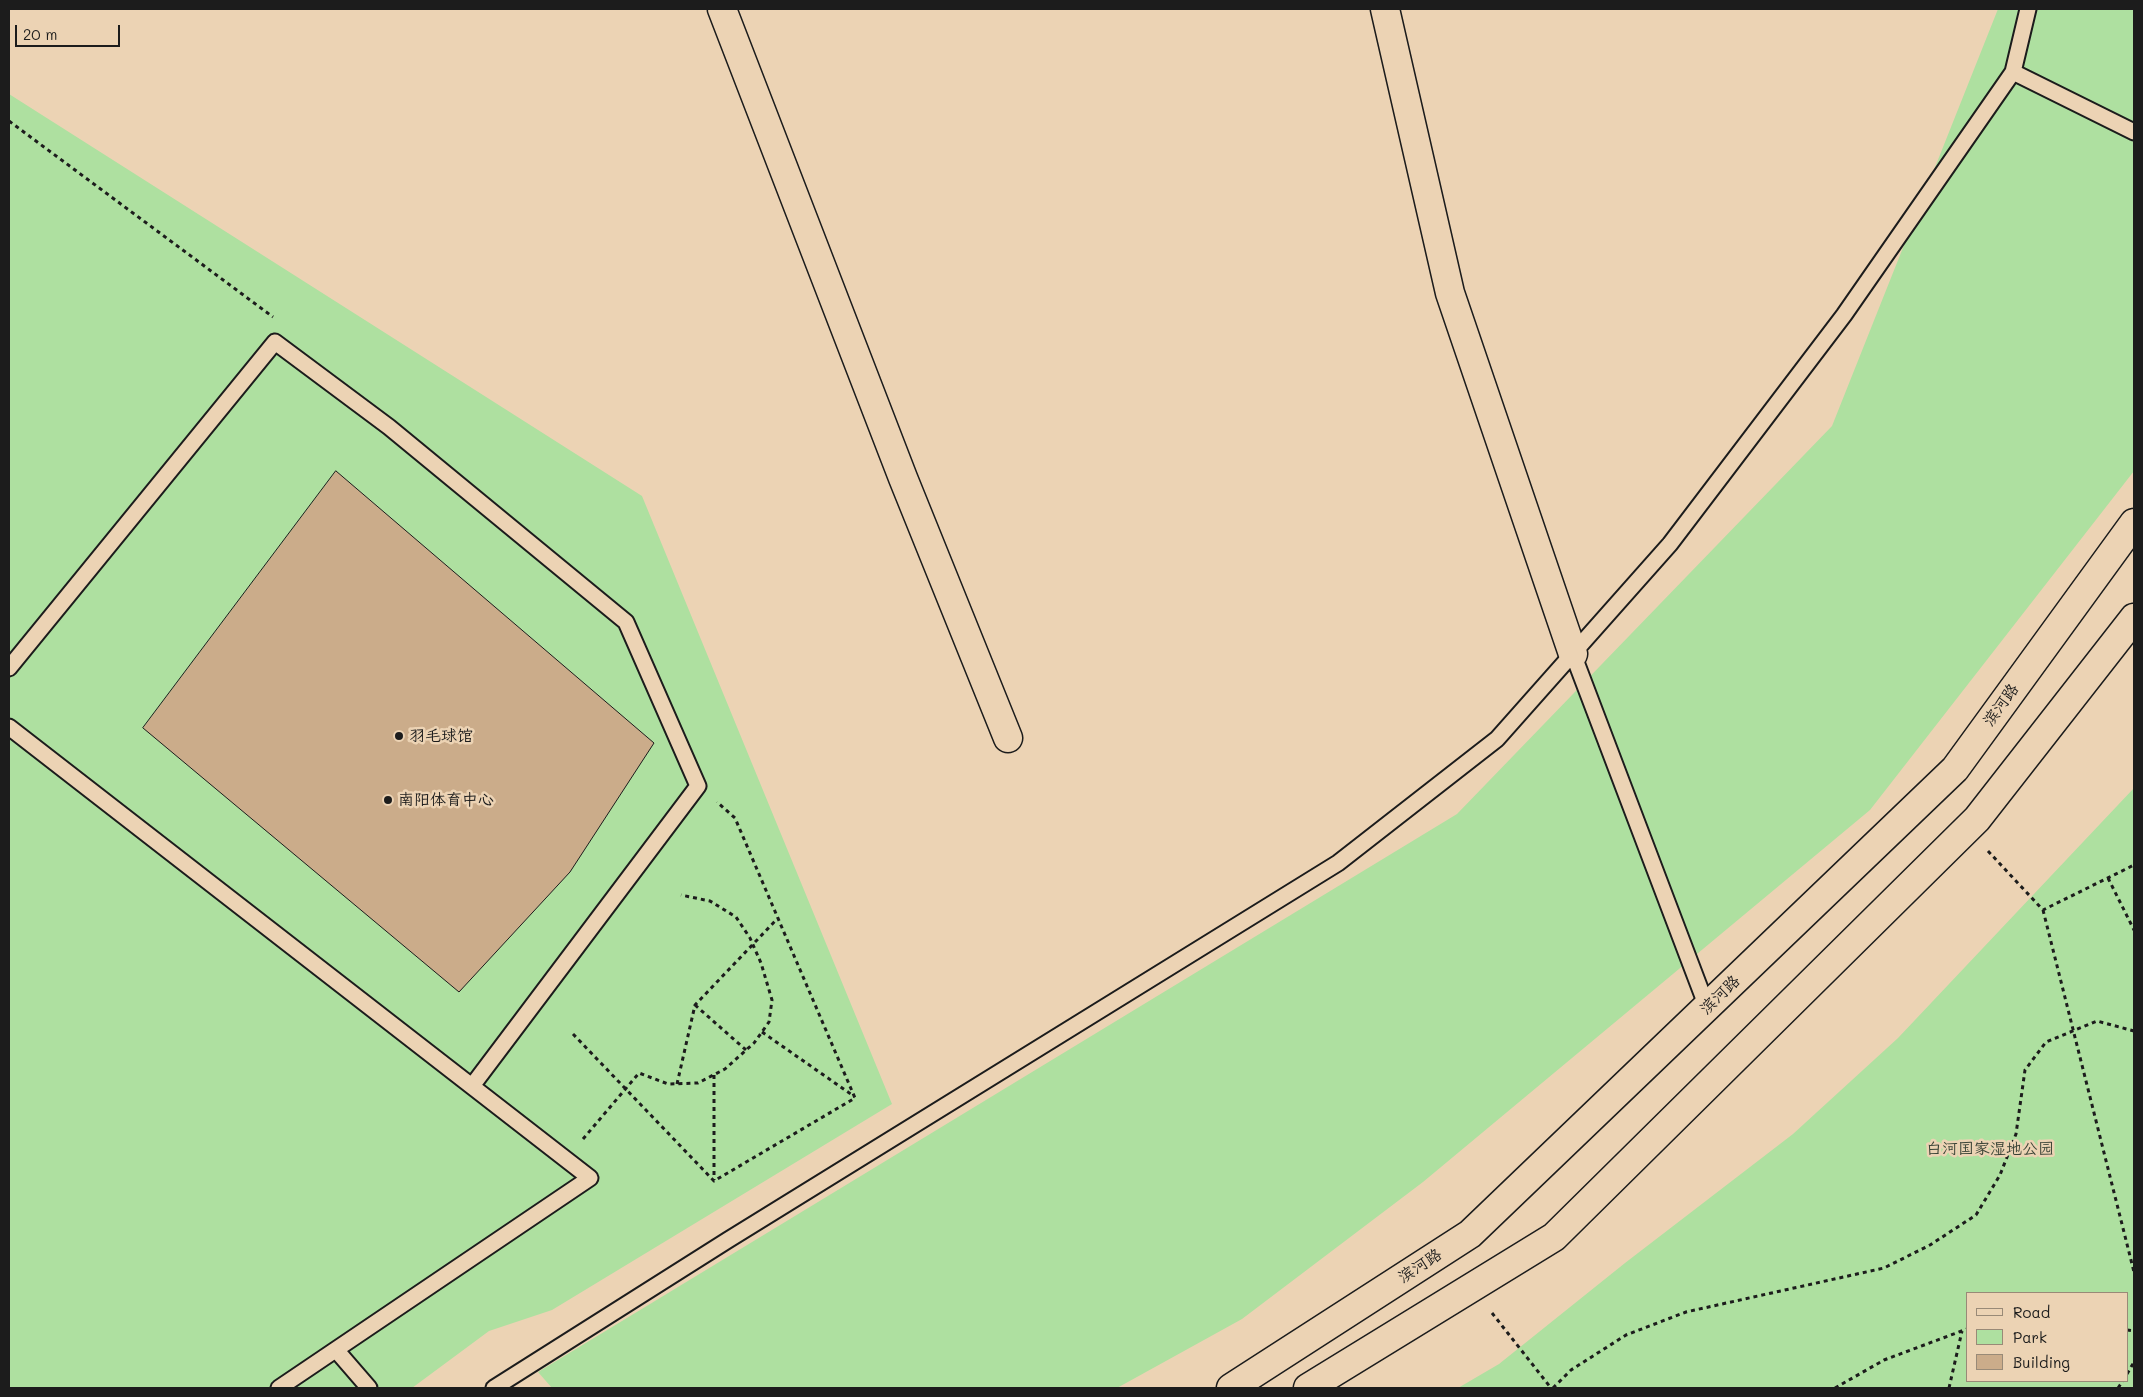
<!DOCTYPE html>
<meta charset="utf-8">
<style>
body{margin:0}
#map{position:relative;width:2143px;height:1397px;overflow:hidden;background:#ecd3b4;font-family:Mali,sans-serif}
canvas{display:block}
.frame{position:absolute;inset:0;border:10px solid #1c1c1c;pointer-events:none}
.legend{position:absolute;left:1966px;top:1292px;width:162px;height:90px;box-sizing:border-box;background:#ecd3b4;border:1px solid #998a77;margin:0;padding:6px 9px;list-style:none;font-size:15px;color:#1c1c1c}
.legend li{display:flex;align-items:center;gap:10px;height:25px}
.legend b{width:25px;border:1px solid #998a77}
.scale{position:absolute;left:15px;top:25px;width:105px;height:22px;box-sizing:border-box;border:2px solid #1c1c1c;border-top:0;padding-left:6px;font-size:15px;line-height:18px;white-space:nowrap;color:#1c1c1c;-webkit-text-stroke:4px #ecd3b4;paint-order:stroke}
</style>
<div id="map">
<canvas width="2143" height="1397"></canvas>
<div class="frame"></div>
<ul class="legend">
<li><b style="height:6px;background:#ecd3b4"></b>Road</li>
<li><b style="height:14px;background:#aee0a0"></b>Park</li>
<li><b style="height:14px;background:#cbac8a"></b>Building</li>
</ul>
<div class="scale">20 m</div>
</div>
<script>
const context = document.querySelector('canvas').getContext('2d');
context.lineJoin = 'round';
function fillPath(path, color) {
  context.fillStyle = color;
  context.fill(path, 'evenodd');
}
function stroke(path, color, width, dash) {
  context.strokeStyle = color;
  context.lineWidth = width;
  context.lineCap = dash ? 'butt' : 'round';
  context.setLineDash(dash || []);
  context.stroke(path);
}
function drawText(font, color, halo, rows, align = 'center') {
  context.font = font + ' Mali,"LXGW WenKai TC",sans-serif';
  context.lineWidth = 5;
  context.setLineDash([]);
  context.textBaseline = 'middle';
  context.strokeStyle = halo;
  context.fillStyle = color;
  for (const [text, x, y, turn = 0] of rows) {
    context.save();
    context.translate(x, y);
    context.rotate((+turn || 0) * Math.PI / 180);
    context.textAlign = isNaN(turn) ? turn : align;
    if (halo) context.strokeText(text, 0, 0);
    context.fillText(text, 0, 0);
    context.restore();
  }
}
const green = new Path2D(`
 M 1998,9 L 2134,9 L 2134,471 L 1870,810 L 1423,1182 L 1242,1319 L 1117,1388 L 552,1388 L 538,1372 L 1457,814 L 1832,426 Z
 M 9,94 L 642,496 L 892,1104 L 552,1310 L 489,1331 L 412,1388 L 9,1388 Z
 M 2134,788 L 2134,1388 L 1458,1388 L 1499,1364 L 1625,1263 L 1793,1134 L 1898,1038 ZM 2127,1293 L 2127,1381 L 1967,1381 L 1967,1293 Z`);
const building = new Path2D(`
 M 336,471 L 654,743 L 570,872 L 459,992 L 143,728 Z`);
const path = new Path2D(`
 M 9,121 L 273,317
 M 1988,851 L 2043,910 L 2134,865
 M 2108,878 L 2134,930
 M 2043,910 L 2134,1272
 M 695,1005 L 746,1050
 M 762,1032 L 855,1097
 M 573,1034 L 714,1181 L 855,1098 L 735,818 L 717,802
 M 714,1075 L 714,1180
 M 677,1084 L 695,1005 L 778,918
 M 583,1139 L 639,1073 L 668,1084 L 698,1083 L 725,1069 L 754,1043 L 769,1022 L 772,1000 L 761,963 L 750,938 L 736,917 L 710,901 L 681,895
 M 1492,1313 L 1551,1388
 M 2127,1330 L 2134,1331
 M 2127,1374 L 2134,1362
 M 1553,1388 L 1571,1370 L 1626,1335 L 1686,1312 L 1884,1268 L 1930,1245 L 1976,1215 L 2000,1175 L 2016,1134 L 2025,1070 L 2046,1042 L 2097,1021 L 2134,1031
 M 1835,1388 L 1884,1360 L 1967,1329
 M 1949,1388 L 1962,1331
 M 2118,1388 L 2123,1381`);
const lane = new Path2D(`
 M 2013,72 L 2134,132
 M 1573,654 L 1707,1007
 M 9,668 L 275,342 L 389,427 L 626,622 L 698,786 L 472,1086
 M 9,727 L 590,1178 L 279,1388
 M 337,1351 L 369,1388
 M 494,1388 L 728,1240 L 1338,863 L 1497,739 L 1670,544 L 1844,315 L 2013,72 L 2028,9`);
const street = new Path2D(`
 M 722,9 L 903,478 L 1008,738
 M 1385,9 L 1450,293 L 1573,654`);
const secondary = new Path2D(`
 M 1231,1388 L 1470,1234 L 1955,769 L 2134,523
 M 1308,1388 L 1554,1237 L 1977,819 L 2134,618`);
const markers = [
 [399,736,5,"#1c1c1c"],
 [388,800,5,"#1c1c1c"]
];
const streetNames = [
 ["滨河路",2001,705,-54],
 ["滨河路",1720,995,-44],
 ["滨河路",1420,1266,-33]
];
const poiNames = [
 ["羽毛球馆",409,736],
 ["南阳体育中心",398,800]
];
const parkNames = [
 ["白河国家湿地公园",1990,1149]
];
fillPath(green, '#aee0a0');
fillPath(building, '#cbac8a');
stroke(building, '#1c1c1c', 1);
stroke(lane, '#1c1c1c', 19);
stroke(street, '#1c1c1c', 31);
stroke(secondary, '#1c1c1c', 31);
stroke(path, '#1c1c1c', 3, [4, 4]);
stroke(lane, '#ecd3b4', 15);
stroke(street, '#ecd3b4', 28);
stroke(secondary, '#ecd3b4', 28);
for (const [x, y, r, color] of markers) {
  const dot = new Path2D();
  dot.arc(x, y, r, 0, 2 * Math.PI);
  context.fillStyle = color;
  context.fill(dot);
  stroke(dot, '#ecd3b4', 2);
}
drawText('16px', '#1c1c1c', '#ecd3b4', streetNames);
drawText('16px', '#1c1c1c', '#ecd3b4', poiNames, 'left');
drawText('16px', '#394336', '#ecd3b4', parkNames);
</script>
